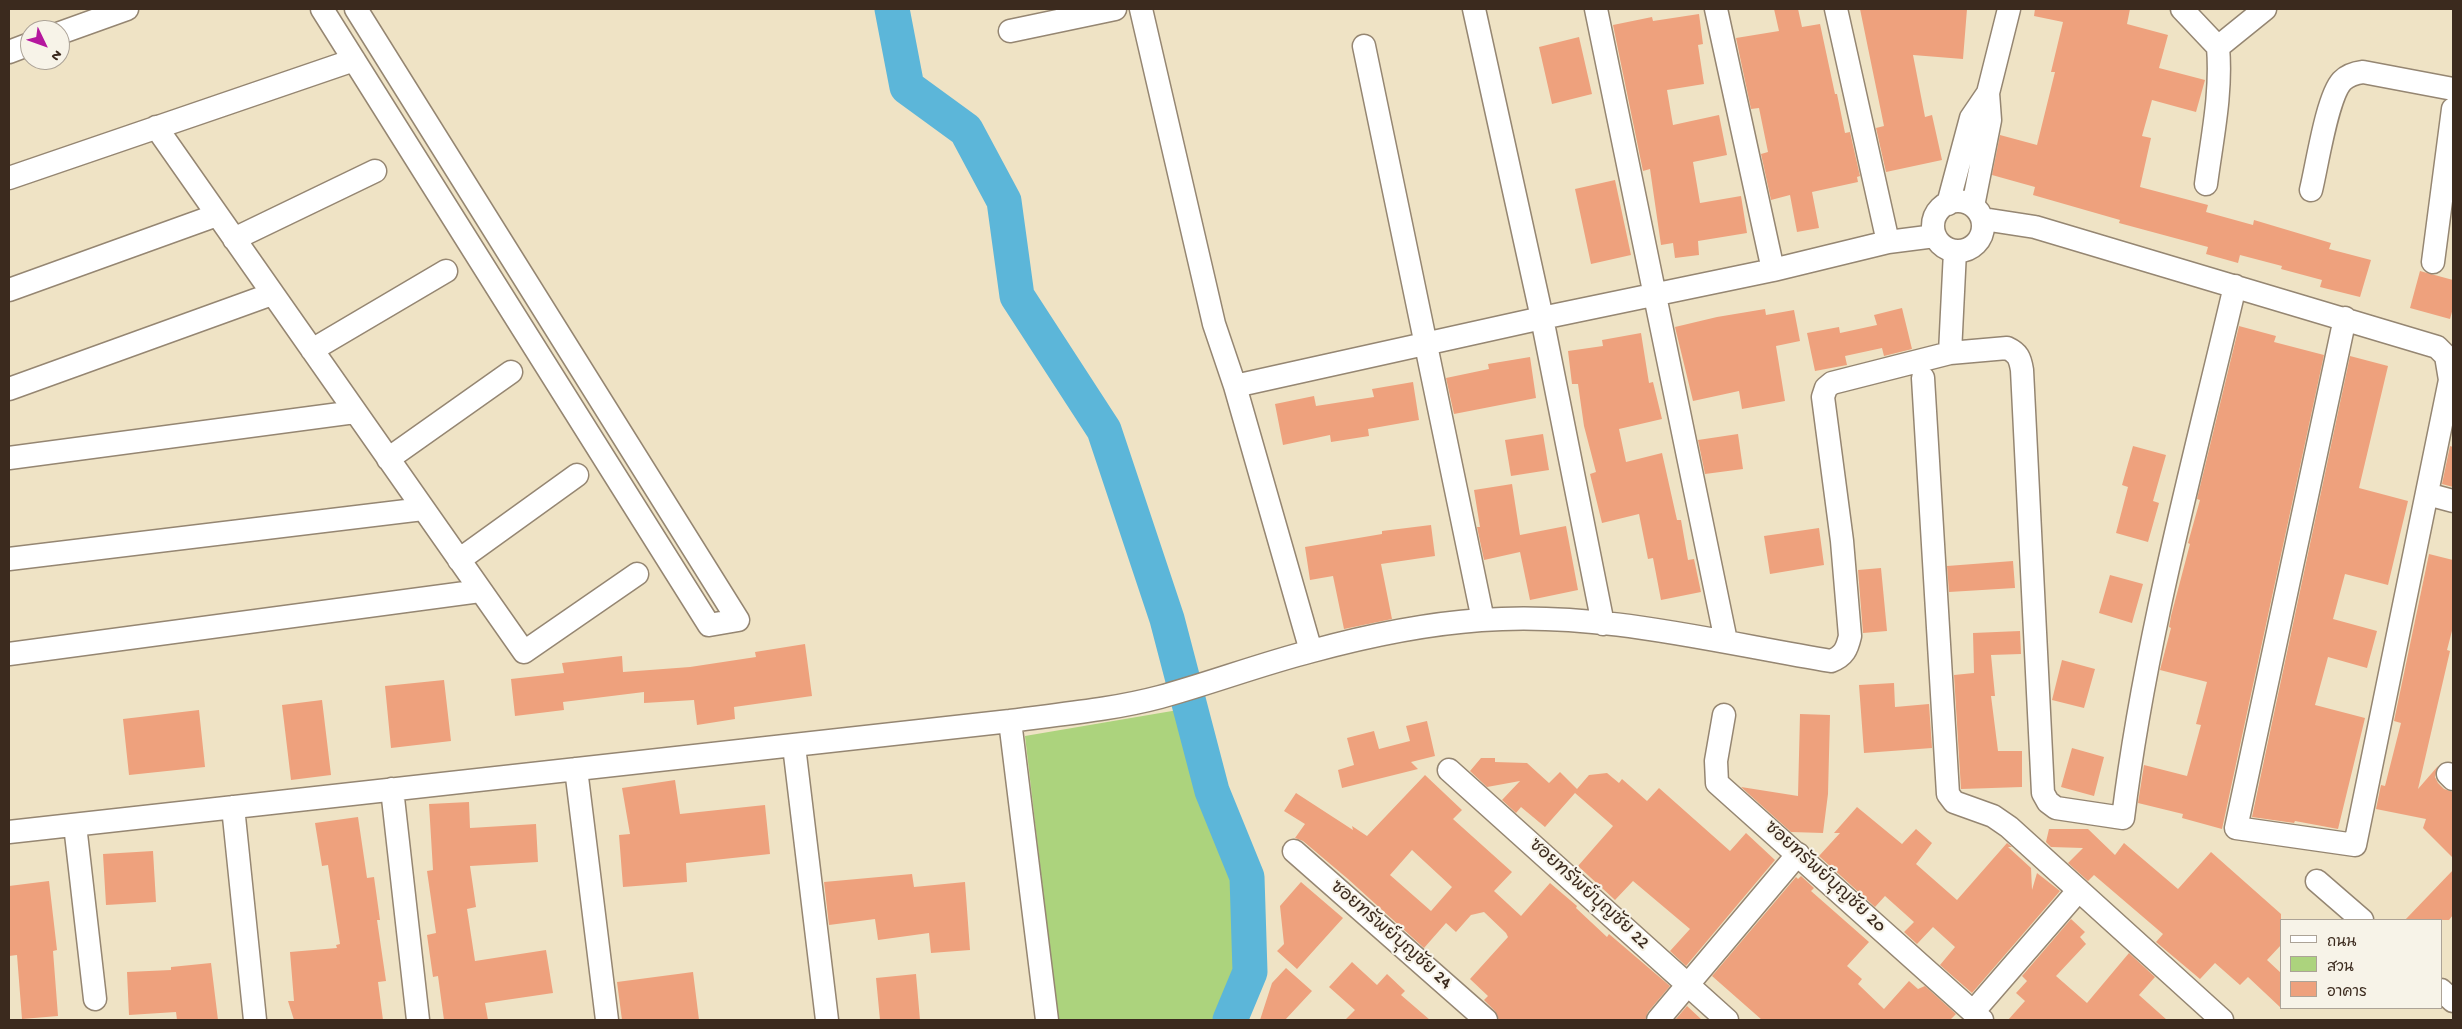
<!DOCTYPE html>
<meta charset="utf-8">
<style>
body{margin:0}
#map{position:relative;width:2462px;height:1029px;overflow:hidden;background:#efe3c5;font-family:"Gochi Hand","Playpen Sans Thai",sans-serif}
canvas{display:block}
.frame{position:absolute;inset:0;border:10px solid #3b2a1e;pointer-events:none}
.legend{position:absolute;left:2280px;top:919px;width:162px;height:90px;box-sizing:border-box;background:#f7f3e8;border:1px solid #aca397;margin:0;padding:6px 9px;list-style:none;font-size:15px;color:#3b2a1e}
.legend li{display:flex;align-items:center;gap:10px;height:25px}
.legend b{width:25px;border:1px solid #aca397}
.north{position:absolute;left:20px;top:20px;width:50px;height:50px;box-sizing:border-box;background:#f7f3e8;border:1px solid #aca397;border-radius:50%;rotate:132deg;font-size:14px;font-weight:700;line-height:20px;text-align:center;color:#3b2a1e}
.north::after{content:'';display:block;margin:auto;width:18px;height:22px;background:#b5179e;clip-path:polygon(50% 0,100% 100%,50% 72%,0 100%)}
</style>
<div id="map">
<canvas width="2462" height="1029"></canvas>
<div class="frame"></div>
<ul class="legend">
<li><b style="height:6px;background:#fff"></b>ถนน</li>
<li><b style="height:14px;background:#acd37d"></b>สวน</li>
<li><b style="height:14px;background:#eea17d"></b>อาคาร</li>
</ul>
<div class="north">N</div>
</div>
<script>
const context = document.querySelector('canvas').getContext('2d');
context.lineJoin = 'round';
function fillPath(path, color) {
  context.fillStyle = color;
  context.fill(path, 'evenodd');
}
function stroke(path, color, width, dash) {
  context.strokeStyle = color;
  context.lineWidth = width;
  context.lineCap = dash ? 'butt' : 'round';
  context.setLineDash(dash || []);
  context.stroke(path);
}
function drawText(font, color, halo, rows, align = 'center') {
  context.font = font + ' "Gochi Hand","Playpen Sans Thai",sans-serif';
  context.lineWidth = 4.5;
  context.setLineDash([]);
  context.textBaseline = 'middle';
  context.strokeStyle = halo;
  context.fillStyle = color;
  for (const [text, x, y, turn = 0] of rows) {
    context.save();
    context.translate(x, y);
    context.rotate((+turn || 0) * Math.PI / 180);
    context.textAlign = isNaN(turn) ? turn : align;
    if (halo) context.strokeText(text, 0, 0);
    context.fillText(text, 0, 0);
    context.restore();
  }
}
const green = new Path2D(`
 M 1178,710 L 1235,877 L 1241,949 L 1216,1017 L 1215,1020 L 1058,1020 L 1025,736 Z`);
const river = new Path2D(`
 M 892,9 L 907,87 L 966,130 L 1004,201 L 1017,296 L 1104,430 L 1167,619 L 1212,791 L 1247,877 L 1250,972 L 1230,1020`);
const building = new Path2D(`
 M 1774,9 L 1798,9 L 1802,27 L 1820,24 L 1835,94 L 1837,94 L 1845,133 L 1850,132 L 1860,176 L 1857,177 L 1858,182 L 1812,192 L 1819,228 L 1797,232 L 1790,195 L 1771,200 L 1761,154 L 1768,152 L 1759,108 L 1751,109 L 1736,38 L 1779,31 Z
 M 1860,9 L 1967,9 L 1963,59 L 1913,55 L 1925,117 L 1932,115 L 1942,160 L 1886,172 L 1876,128 L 1884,126 Z
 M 2035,9 L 2130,9 L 2127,24 L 2168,35 L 2159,68 L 2205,80 L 2196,112 L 2152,100 L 2142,136 L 2151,138 L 2140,187 L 2208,205 L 2206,212 L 2253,225 L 2254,220 L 2331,243 L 2329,249 L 2371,260 L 2360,297 L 2320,287 L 2322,280 L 2281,269 L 2282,266 L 2240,255 L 2238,263 L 2206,254 L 2208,247 L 2119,223 L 2120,220 L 2033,195 L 2035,187 L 1992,175 L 2000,135 L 2037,145 L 2055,72 L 2051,72 L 2063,22 L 2034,16 Z
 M 1699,14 L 1703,44 L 1698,45 L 1704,84 L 1667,90 L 1673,125 L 1719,115 L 1727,155 L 1693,162 L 1700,203 L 1741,196 L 1747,233 L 1698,241 L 1699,255 L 1675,258 L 1673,243 L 1661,245 L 1650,169 L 1643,171 L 1613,25 L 1652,17 L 1653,21 Z
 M 1579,37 L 1592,94 L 1552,104 L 1539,47 Z
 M 1615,180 L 1631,255 L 1591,264 L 1575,189 Z
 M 2420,271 L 2453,280 L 2453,308 L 2450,319 L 2410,308 Z
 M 1902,308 L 1912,349 L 1884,356 L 1882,348 L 1845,356 L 1847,365 L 1815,371 L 1807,333 L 1839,327 L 1840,333 L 1877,325 L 1874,315 Z
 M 1765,309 L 1766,315 L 1794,310 L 1800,341 L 1776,346 L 1785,401 L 1742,409 L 1739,391 L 1693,401 L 1675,327 L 1717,317 Z
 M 2239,326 L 2276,336 L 2274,342 L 2324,355 L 2222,829 L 2182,818 L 2183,814 L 2138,803 L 2144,765 L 2187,776 L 2201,725 L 2196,724 L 2207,682 L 2160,670 L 2171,628 L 2169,627 L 2171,616 L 2190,544 L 2188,543 L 2200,500 L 2197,499 Z
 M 1641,333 L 1649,383 L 1653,382 L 1662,419 L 1619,429 L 1626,462 L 1662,453 L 1677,520 L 1681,520 L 1688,560 L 1694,559 L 1701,592 L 1661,600 L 1653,558 L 1648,559 L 1639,514 L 1602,523 L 1590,474 L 1596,472 L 1584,426 L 1578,384 L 1572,384 L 1568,351 L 1603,346 L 1602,340 Z
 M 2350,356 L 2388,366 L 2359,488 L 2408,501 L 2388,585 L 2345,574 L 2333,619 L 2377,631 L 2367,668 L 2328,657 L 2315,705 L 2365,718 L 2338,829 L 2295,821 L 2294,823 L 2252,817 Z
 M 1530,357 L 1536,398 L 1454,414 L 1446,378 L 1489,369 L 1488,364 Z
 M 1413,382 L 1419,420 L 1368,429 L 1369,436 L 1331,442 L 1330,435 L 1283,445 L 1275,404 L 1314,396 L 1316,406 L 1374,397 L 1372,389 Z
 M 1543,434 L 1549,470 L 1511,476 L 1505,440 Z
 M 1738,434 L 1743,469 L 1705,474 L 1698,440 Z
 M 2133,446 L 2166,455 L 2153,501 L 2159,503 L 2148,542 L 2116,533 L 2128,487 L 2122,485 Z
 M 2450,446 L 2453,447 L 2453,487 L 2442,484 Z
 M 1512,484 L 1520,535 L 1566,526 L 1578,590 L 1530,600 L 1520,552 L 1484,560 L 1477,527 L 1480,527 L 1474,490 Z
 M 1431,525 L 1435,556 L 1381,564 L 1392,619 L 1344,629 L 1333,576 L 1310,580 L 1305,547 L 1382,534 L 1382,531 Z
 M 1819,528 L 1824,565 L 1770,574 L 1764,536 Z
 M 2429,554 L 2453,560 L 2453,627 L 2447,650 L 2450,651 L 2418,789 L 2438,766 L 2435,777 L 2438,783 L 2444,789 L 2453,792 L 2453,858 L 2423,828 L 2426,819 L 2376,809 L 2381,785 L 2385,786 L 2401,723 L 2394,721 Z
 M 2013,561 L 2015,588 L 1949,592 L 1947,566 Z
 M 1881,568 L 1887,631 L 1863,633 L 1858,570 Z
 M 2110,575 L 2143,584 L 2132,623 L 2099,613 Z
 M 2020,631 L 2021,654 L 1991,655 L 1995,696 L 1991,696 L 1998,751 L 2022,751 L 2022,787 L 1961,789 L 1954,675 L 1974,673 L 1973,633 Z
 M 805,644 L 812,696 L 734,707 L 735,719 L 697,725 L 694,700 L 644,703 L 644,692 L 563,702 L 564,710 L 515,716 L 511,679 L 564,673 L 562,663 L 622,656 L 623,672 L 690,667 L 756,657 L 755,652 Z
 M 2062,660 L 2095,669 L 2084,708 L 2052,700 Z
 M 444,680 L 451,741 L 391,748 L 385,686 Z
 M 1894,683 L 1895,707 L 1929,704 L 1932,748 L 1864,753 L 1859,685 Z
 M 322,700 L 331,775 L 291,780 L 282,705 Z
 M 199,710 L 205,767 L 129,775 L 123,719 Z
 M 1800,714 L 1830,715 L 1828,794 L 1823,833 L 1791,832 L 1741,787 L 1798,796 Z
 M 1427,721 L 1435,756 L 1411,762 L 1418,769 L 1342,788 L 1338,770 L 1354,765 L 1347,738 L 1374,731 L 1379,749 L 1410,741 L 1406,726 Z
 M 2072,748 L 2104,757 L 2094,796 L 2061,787 Z
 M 1481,758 L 1495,758 L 1495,762 L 1527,763 L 1549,783 L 1560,772 L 1577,789 L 1589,775 L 1607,773 L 1619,783 L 1622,779 L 1647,801 L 1659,788 L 1730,851 L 1746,833 L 1775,860 L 1686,966 L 1670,951 L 1690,929 L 1633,881 L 1615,900 L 1578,866 L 1613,826 L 1575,793 L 1545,827 L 1521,807 L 1516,813 L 1502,800 L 1520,781 L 1487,787 L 1470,771 Z
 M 1425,775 L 1462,810 L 1453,819 L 1512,872 L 1494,891 L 1521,916 L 1550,883 L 1577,906 L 1576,908 L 1607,937 L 1609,934 L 1670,986 L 1648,1012 L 1645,1020 L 1499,1020 L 1495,1011 L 1484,1000 L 1488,996 L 1470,979 L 1508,937 L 1506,933 L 1484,912 L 1471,915 L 1456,932 L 1446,923 L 1424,948 L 1348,879 L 1303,841 L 1295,838 L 1305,824 L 1284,811 L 1296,793 L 1353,830 L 1352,826 L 1367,836 ZM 1412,850 L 1452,887 L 1431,911 L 1390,875 Z
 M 675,780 L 680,814 L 765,805 L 770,854 L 686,863 L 687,882 L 623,887 L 619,835 L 630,834 L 622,788 Z
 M 469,802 L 470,828 L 536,824 L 538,862 L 470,866 L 476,907 L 467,909 L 475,961 L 546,950 L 553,993 L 485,1003 L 488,1020 L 444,1020 L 438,976 L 433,977 L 427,935 L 436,933 L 427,871 L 433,870 L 429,804 Z
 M 1857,807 L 1902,844 L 1916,829 L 1932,843 L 1916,864 L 1957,900 L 2007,843 L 2012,847 L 2008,847 L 2031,868 L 2032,890 L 2037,873 L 2060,891 L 1972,993 L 1940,965 L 1955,947 L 1933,927 L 1917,944 L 1904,932 L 1914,922 L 1885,896 L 1875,907 L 1819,856 L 1840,833 L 1834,833 Z
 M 358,817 L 367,878 L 374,877 L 380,920 L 377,920 L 386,981 L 378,982 L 383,1020 L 294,1020 L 288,1001 L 294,1001 L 290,952 L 337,948 L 336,945 L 340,944 L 328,865 L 322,866 L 315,823 Z
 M 2049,829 L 2088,829 L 2115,855 L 2124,843 L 2178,889 L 2211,852 L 2281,914 L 2281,945 L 2267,960 L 2281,973 L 2281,1008 L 2248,977 L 2240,985 L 2215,963 L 2200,979 L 2156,942 L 2163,934 L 2094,875 L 2088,881 L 2068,863 L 2083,848 L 2051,847 L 2046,842 Z
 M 153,851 L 156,902 L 106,905 L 103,854 Z
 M 2453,870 L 2453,915 L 2449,920 L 2405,920 Z
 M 912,874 L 914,887 L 965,882 L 970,950 L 931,953 L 929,933 L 878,940 L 875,919 L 829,925 L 824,882 Z
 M 1801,876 L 1814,888 L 1811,891 L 1869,942 L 1847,966 L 1862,979 L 1858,984 L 1884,1009 L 1909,981 L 1918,989 L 1925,986 L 1956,1014 L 1950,1020 L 1762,1020 L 1712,976 L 1796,877 L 1798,879 Z
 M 49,881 L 57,950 L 53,951 L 58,1016 L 22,1019 L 17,955 L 9,956 L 9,886 Z
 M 1301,882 L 1343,918 L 1297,969 L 1277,951 L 1284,944 L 1280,906 Z
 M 2071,919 L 2085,932 L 2080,937 L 2086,944 L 2056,976 L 2087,1003 L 2129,953 L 2155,977 L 2139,995 L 2167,1020 L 2008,1020 L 2025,1001 L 2016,993 L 2027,981 L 2022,976 Z
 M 1352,962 L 1377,985 L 1387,974 L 1405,991 L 1401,995 L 1430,1020 L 1345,1020 L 1355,1010 L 1329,987 Z
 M 211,963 L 218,1020 L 177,1020 L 176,1012 L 129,1015 L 127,972 L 171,970 L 171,967 Z
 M 1286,968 L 1312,991 L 1285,1020 L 1260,1020 L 1272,983 Z
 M 693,972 L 699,1020 L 622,1020 L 617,982 Z
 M 916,974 L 920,1020 L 880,1020 L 876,978 Z
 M 1687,1006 L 1702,1020 L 1675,1020 Z`);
const minor = new Path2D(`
 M 322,9 L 709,625 L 738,620 L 356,9
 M 1141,9 L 1214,324 L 1235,386 L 1542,318 L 1773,270 L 1888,242 L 1935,236
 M 1474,9 L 1542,318 L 1603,624
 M 1596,9 L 1726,641
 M 1716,9 L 1773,270
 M 1836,9 L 1888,242
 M 2182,9 L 2218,47 L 2265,9
 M 1010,31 L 1115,9
 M 60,33 L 127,9
 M 1364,46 L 1483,620
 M 9,52 L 30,44
 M 156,127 L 524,652 L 637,574
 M 9,178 L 354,60
 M 2206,184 C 2212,138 2222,93 2218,47
 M 2311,190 C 2317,166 2327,97 2342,81 C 2348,75 2355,73 2363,72 L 2453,89
 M1933 226a25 25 0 1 1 50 0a25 25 0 1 1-50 0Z
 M 1948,204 L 1971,118 L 1988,93 L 2009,9
 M 1973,206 L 1990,120 L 1988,93
 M 1983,219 L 2035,227 L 2437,347 L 2446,356 L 2450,380 L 2355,845 L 2236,828 L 2345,318
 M 234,239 L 375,171
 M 2433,262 L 2453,109
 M 9,290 L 217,215
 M 312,350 L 446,271
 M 1950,353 L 1955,251
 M 1923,378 L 1948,794 L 1954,802 L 1993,816 L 2009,827 L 2222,1020
 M 1235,386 L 1311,651
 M 9,389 L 272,294
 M 9,458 L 355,412
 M 388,459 L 511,372
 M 2427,494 L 2453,501
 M 9,559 L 423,509
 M 459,560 L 577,475
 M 9,654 L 480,591
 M 1724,715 L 1716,761 L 1717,783 L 1982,1020
 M 1010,721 L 1047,1020
 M 794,746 L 827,1020
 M 576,769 L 607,1020
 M 1449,770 L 1727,1020
 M 2448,774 L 2453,779
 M 392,789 L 418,1020
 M 233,807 L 255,1020
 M 75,825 L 95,999
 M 9,832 L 1010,721 C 1060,714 1111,710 1160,697 C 1211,683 1261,664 1312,651 C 1367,636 1425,624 1481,620 C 1599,611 1716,642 1831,661 C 1844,656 1847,649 1850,636 L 1842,541 L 1823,397 L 1826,388 L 1832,383 L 1950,353 L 2007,348 C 2018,353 2020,358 2022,370 L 2043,793 L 2048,802 L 2056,808 L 2123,818 C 2145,639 2194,461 2235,286
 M 1294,851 L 1486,1020
 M 2317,881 L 2362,920
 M 2441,990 L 2453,1001
 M 1973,1012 L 2078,891
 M 1658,1020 L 1798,854`);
const streetNames = [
 ["ซอยทรัพย์บุญชัย 20",1824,878,42],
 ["ซอยทรัพย์บุญชัย 22",1588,895,42],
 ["ซอยทรัพย์บุญชัย 24",1390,936,41]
];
fillPath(green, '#acd37d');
stroke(river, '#5cb6d9', 35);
fillPath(building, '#eea17d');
stroke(minor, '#958672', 25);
stroke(minor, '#fff', 22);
drawText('18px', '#3b2a1e', '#f7f3e8', streetNames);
</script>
